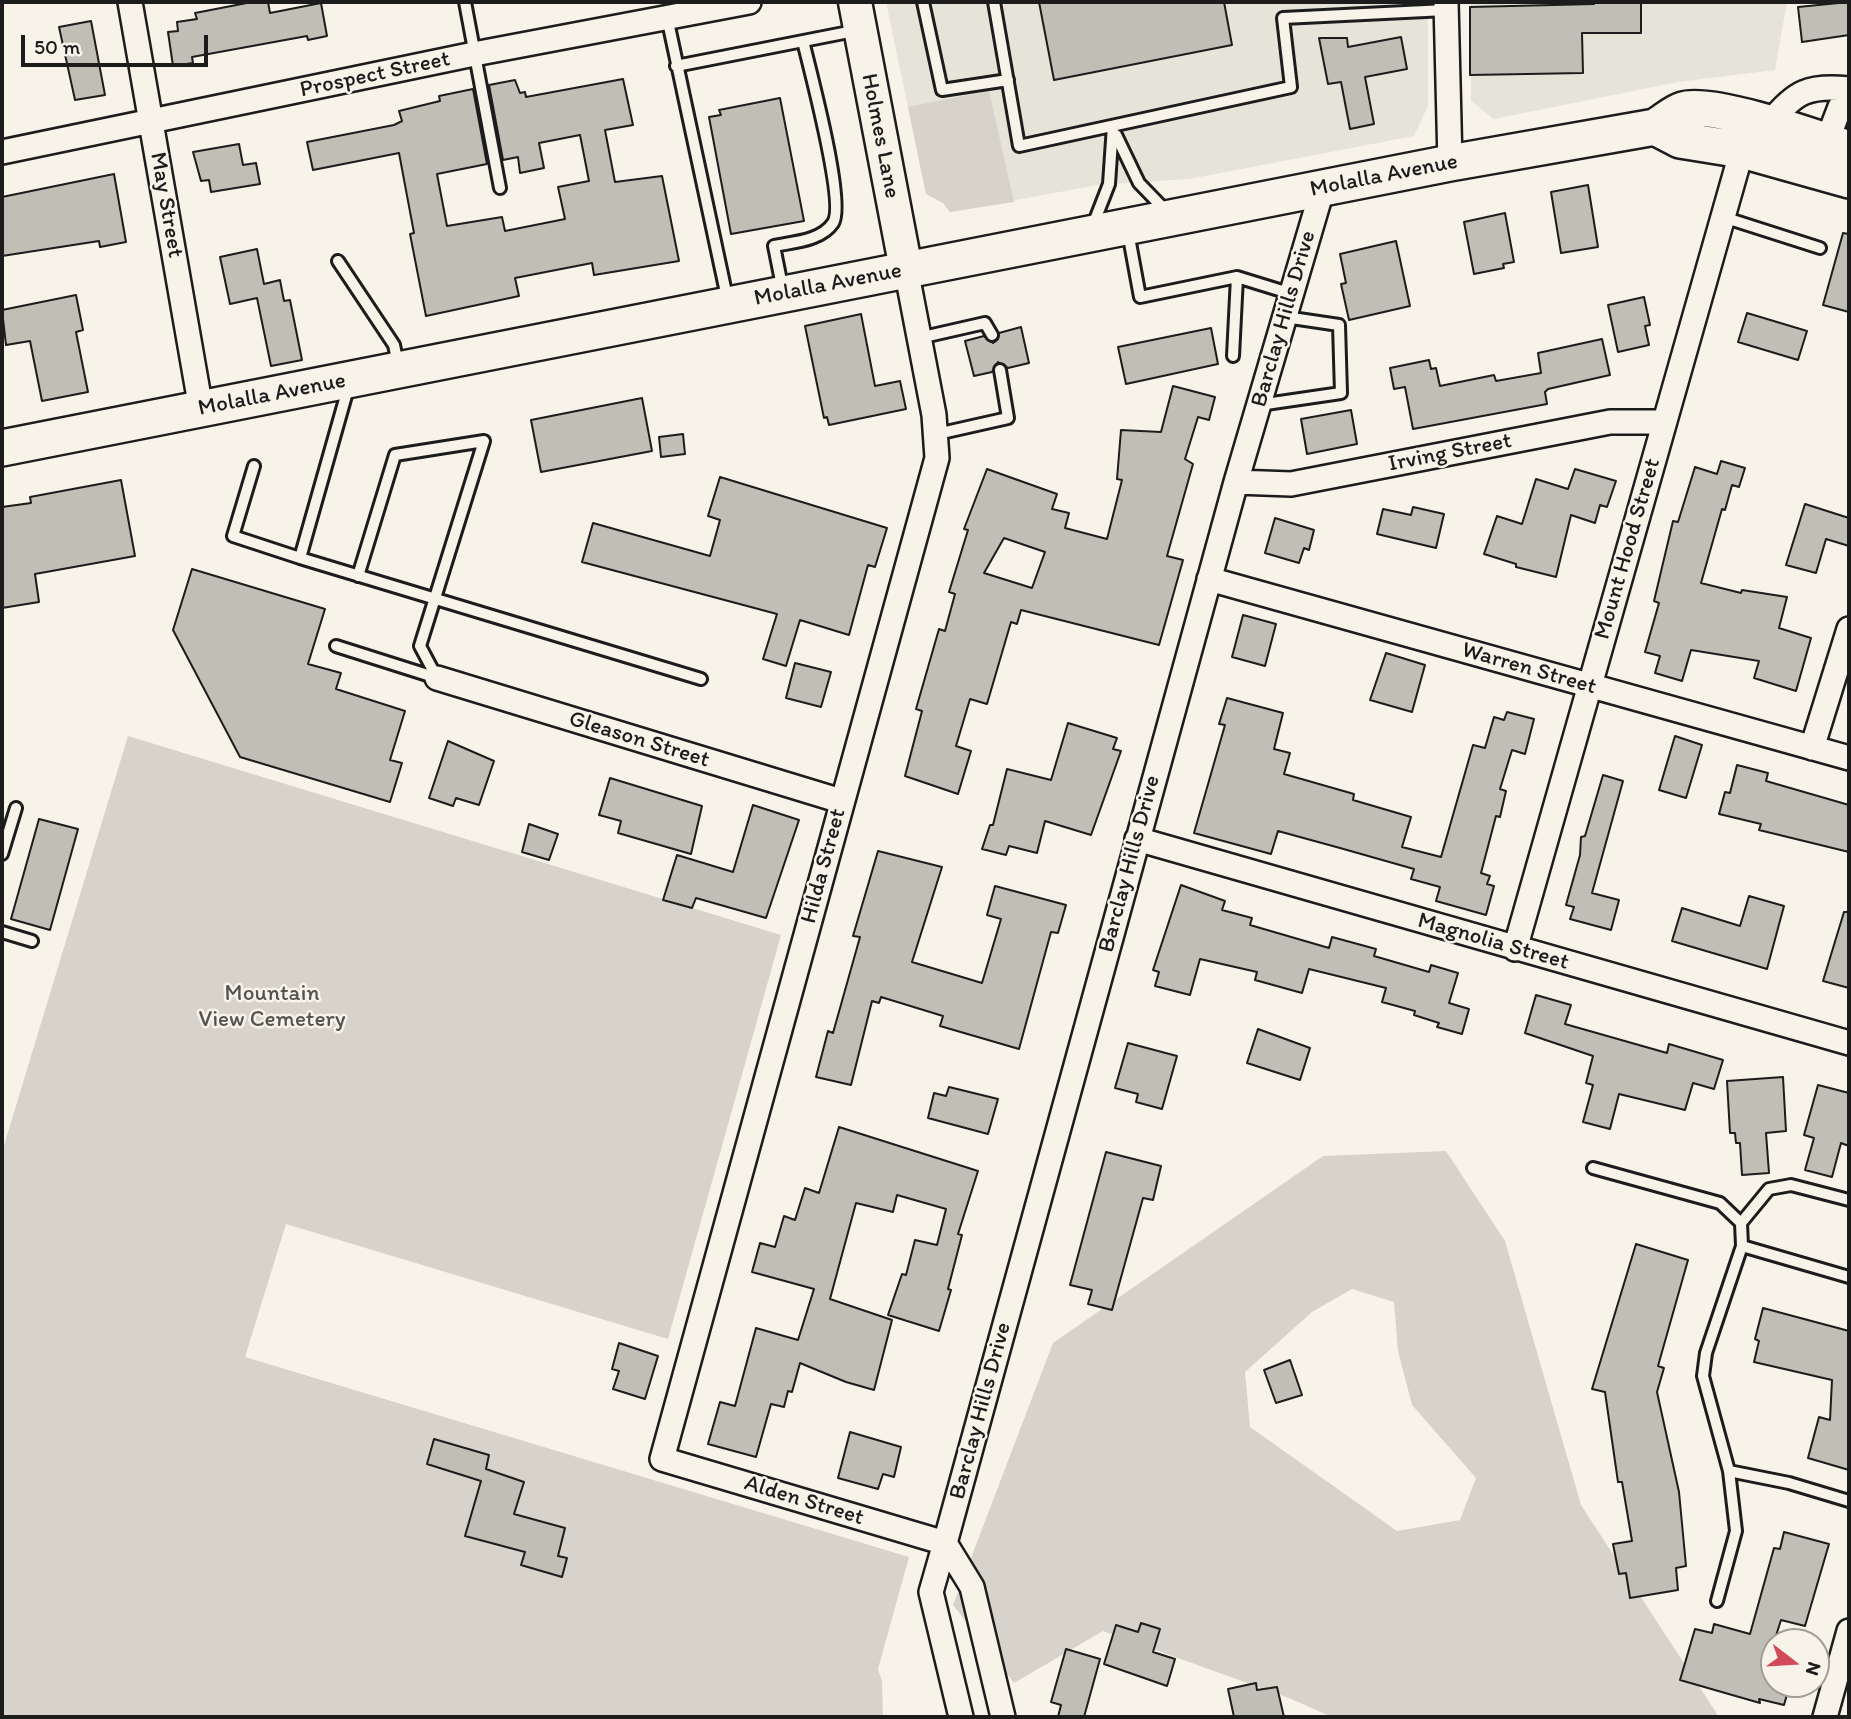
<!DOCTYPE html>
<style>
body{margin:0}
#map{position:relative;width:1851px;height:1719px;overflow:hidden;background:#f7f3e8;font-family:Itim,sans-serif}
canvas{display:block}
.frame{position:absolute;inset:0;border:4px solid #1c1c1c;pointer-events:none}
.north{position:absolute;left:1760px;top:1628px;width:70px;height:70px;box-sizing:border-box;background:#f7f3e8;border:2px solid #9f9d96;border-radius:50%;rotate:107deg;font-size:19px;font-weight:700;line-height:28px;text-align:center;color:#1c1c1c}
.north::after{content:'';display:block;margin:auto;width:24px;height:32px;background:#d1495b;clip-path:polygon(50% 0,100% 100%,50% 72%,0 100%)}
.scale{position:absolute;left:21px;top:35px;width:187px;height:32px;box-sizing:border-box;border:4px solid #1c1c1c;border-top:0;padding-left:9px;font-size:21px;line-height:24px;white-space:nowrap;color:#1c1c1c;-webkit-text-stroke:5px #f7f3e8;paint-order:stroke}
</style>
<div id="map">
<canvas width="1851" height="1719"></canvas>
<div class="frame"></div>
<div class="north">N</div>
<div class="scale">50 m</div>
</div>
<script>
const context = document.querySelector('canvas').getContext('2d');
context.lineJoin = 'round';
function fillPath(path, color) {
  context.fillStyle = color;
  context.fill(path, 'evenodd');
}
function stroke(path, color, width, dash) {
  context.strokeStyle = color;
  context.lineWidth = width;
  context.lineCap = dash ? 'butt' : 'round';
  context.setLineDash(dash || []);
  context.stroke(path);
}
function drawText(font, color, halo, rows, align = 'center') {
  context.font = font + ' Itim,sans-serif';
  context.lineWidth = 5;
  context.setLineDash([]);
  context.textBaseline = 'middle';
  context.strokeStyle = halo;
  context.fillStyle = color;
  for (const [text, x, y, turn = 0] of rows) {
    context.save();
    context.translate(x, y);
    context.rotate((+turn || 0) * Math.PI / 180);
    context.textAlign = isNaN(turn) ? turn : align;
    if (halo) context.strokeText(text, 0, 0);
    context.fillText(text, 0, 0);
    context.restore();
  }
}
const built = new Path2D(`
 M 886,2 L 1428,2 L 1428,106 L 1414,136 L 1189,179 L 1098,185 L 950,212 L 943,203 L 926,194 Z
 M 1471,2 L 1787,2 L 1775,70 L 1678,82 L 1494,119 L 1471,101 Z`);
const green = new Path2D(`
 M 989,91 L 1014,202 L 950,212 L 943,203 L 926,194 L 908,107 Z
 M 128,736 L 781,935 L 668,1339 L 286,1224 L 245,1357 L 909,1557 L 878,1669 L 882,1681 L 883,1717 L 2,1717 L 2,1152 Z
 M 1446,1151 L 1505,1241 L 1581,1505 L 1719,1717 L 1332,1717 L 1289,1698 L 1103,1631 L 1014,1683 L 953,1605 L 1053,1343 L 1323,1156 ZM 1352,1289 L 1394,1302 L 1398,1351 L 1412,1405 L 1476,1478 L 1460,1520 L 1397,1531 L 1250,1427 L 1245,1372 L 1312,1312 Z`);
const building = new Path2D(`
 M 252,2 L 268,2 L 270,13 L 321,3 L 327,36 L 308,40 L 307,36 L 192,57 L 193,63 L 173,66 L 168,32 L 178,31 L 177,22 L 197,19 L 195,13 Z
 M 1039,2 L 1224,2 L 1232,45 L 1054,80 Z
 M 1594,2 L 1641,2 L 1641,33 L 1582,33 L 1583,73 L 1470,75 L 1470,7 L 1594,4 Z
 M 1849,2 L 1849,35 L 1802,42 L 1798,7 Z
 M 91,21 L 105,95 L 75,100 L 59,27 Z
 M 1401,37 L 1407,69 L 1365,77 L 1374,124 L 1350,129 L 1341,82 L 1328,84 L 1319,38 L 1347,38 L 1348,47 Z
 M 623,79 L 633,125 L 605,130 L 615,182 L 662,176 L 679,261 L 594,275 L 592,263 L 515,278 L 519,296 L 426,316 L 410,234 L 414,233 L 399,153 L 313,170 L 307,142 L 394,125 L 402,121 L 399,111 L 440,101 L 439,96 L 473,89 L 487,164 L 437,174 L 447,226 L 502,217 L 505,231 L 565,219 L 558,187 L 589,181 L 580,135 L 539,143 L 544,168 L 520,173 L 518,157 L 503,160 L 489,85 L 515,80 L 520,93 L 525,92 L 526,97 Z
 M 780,98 L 804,221 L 731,234 L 709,117 L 721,115 L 719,110 Z
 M 239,144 L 243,165 L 256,163 L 260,184 L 211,192 L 209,180 L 201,181 L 193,152 Z
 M 114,174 L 126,242 L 100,247 L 99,241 L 2,256 L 2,197 Z
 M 1588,185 L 1598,247 L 1561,253 L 1551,192 Z
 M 1505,213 L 1514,262 L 1503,264 L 1504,268 L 1474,274 L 1464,222 Z
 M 1843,233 L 1849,234 L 1849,312 L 1823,305 Z
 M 1396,241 L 1410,306 L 1349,320 L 1341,284 L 1346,283 L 1340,254 Z
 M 257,249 L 264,284 L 280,280 L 284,301 L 290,300 L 302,360 L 271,366 L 257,298 L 230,304 L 220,257 Z
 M 76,295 L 83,330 L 76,332 L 88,392 L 42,401 L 30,341 L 6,345 L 2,310 Z
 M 1644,297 L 1650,325 L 1645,326 L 1649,345 L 1618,352 L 1608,305 Z
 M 1747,313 L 1807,331 L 1798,360 L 1738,342 Z
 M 861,314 L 875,386 L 900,381 L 906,409 L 829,425 L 827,417 L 824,418 L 805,326 Z
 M 1021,327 L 1029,363 L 1008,368 L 998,362 L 992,372 L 974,376 L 965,341 L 984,336 L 993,343 L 998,339 L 999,333 Z
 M 1211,328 L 1218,364 L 1126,384 L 1118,347 Z
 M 1602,339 L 1610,375 L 1548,389 L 1545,392 L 1547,404 L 1413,429 L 1405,387 L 1394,389 L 1390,368 L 1429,360 L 1431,369 L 1436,368 L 1440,386 L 1494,375 L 1496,381 L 1541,373 L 1538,353 Z
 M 1173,386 L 1215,397 L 1209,420 L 1198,417 L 1185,459 L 1193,464 L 1167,556 L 1183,560 L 1159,645 L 1021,610 L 1017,624 L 1011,622 L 987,704 L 970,699 L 956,746 L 971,751 L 958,794 L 905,776 L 922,711 L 916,709 L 939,629 L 945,631 L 955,594 L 949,592 L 968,530 L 964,529 L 987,469 L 1057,494 L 1052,509 L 1069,513 L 1065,528 L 1107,539 L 1122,480 L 1117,479 L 1121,430 L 1161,432 ZM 1004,538 L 1045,552 L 1032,588 L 984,573 Z
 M 642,398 L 652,451 L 541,472 L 531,420 Z
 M 1351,410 L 1357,444 L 1307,454 L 1301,419 Z
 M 683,434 L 685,454 L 661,457 L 659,437 Z
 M 1721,461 L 1745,468 L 1739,487 L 1732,485 L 1725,510 L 1722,509 L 1701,583 L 1741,593 L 1742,590 L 1787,597 L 1779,628 L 1811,638 L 1796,691 L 1754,678 L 1759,661 L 1691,650 L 1682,681 L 1655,673 L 1660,656 L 1645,652 L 1659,603 L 1654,601 L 1673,521 L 1678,522 L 1695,467 L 1717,474 Z
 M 1575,469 L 1616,481 L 1607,507 L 1600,505 L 1595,523 L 1571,515 L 1556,577 L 1516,567 L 1516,564 L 1484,554 L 1497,516 L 1522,524 L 1536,479 L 1568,489 Z
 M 720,477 L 887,528 L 875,567 L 868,565 L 849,635 L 800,620 L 786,666 L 763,659 L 777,614 L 582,562 L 593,523 L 710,556 L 720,520 L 708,516 Z
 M 121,480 L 135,556 L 35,574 L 39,602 L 2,608 L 2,507 L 31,503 L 30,497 Z
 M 1805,504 L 1849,518 L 1849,546 L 1826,539 L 1816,573 L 1786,565 Z
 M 1413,507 L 1444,514 L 1436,548 L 1377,534 L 1383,509 L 1411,515 Z
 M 1275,518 L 1314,530 L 1309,550 L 1304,548 L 1299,563 L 1265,553 Z
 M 192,569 L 325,609 L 308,664 L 341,673 L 336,689 L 405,711 L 390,760 L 402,763 L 390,802 L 240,757 L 173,630 Z
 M 1243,615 L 1276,624 L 1265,666 L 1232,657 Z
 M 1386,653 L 1425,665 L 1412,712 L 1370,700 Z
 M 795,663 L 831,672 L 821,707 L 786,698 Z
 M 1227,698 L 1283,713 L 1274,749 L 1290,753 L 1284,774 L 1354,794 L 1353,800 L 1411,817 L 1402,847 L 1441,857 L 1473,745 L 1485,748 L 1494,717 L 1504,720 L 1507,712 L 1534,719 L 1525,754 L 1512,750 L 1500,789 L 1506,791 L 1500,817 L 1496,816 L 1481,873 L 1490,876 L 1487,884 L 1494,886 L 1486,915 L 1436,901 L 1440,887 L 1411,879 L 1414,869 L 1340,848 L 1278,831 L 1271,854 L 1194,833 L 1225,725 L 1219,724 Z
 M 1068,723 L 1117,738 L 1113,749 L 1121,751 L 1091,835 L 1045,821 L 1037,853 L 1009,846 L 1006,855 L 982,849 L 990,825 L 993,825 L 1007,769 L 1051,780 Z
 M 1675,736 L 1702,745 L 1686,798 L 1659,790 Z
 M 448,741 L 494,761 L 479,805 L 456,798 L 453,806 L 429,798 Z
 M 1737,765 L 1768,773 L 1766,781 L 1849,805 L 1849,852 L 1759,830 L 1761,824 L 1719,814 L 1725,792 L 1730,793 Z
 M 1603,775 L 1623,781 L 1592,893 L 1619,900 L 1611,930 L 1570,919 L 1574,907 L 1566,905 L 1580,855 L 1581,837 L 1585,836 Z
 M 610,778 L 702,806 L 691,854 L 618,833 L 621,821 L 599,815 Z
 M 753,805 L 799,820 L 766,918 L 696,898 L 692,908 L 663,900 L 677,855 L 733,872 Z
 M 39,819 L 78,829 L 50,930 L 11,919 Z
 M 529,824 L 558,834 L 549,860 L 522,852 Z
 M 878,851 L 942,867 L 912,962 L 982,983 L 1001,919 L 987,915 L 995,886 L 1066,905 L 1058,933 L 1051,932 L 1019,1049 L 940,1026 L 943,1016 L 881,997 L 879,1003 L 872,1001 L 851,1085 L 816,1077 L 828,1031 L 833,1033 L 860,937 L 853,936 Z
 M 1181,885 L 1225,901 L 1222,910 L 1252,918 L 1250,925 L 1329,948 L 1332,937 L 1376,949 L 1374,956 L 1429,972 L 1431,965 L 1458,973 L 1449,1003 L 1469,1009 L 1462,1034 L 1437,1027 L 1439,1023 L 1414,1015 L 1415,1011 L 1382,1002 L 1386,988 L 1309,969 L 1302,993 L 1255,980 L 1257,972 L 1200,959 L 1190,995 L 1155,986 L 1159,972 L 1153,970 Z
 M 1749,896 L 1784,906 L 1767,969 L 1672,941 L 1682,908 L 1740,926 Z
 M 1844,912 L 1849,912 L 1849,988 L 1823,981 Z
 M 1536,995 L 1571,1005 L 1565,1024 L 1667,1053 L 1669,1044 L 1723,1060 L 1714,1089 L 1693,1083 L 1685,1110 L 1619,1094 L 1610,1129 L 1583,1122 L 1593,1085 L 1586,1083 L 1593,1056 L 1525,1033 Z
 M 1258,1029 L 1310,1048 L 1300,1080 L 1247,1063 Z
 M 1128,1043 L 1177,1056 L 1162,1109 L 1136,1102 L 1138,1094 L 1115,1088 Z
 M 1783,1077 L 1786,1131 L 1766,1133 L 1769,1173 L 1742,1175 L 1740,1143 L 1736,1143 L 1735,1133 L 1730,1133 L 1727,1081 Z
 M 1818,1085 L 1849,1093 L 1849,1146 L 1841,1143 L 1832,1177 L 1805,1170 L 1814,1138 L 1804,1135 Z
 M 949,1087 L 998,1099 L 988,1134 L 928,1118 L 934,1093 L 946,1096 Z
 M 839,1127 L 978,1171 L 958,1234 L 962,1235 L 948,1289 L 951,1290 L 939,1331 L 888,1315 L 902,1274 L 906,1275 L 915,1240 L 937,1245 L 946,1209 L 897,1195 L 893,1212 L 856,1203 L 830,1299 L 892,1320 L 874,1390 L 846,1382 L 800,1363 L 792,1392 L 788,1391 L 784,1407 L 771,1404 L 756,1457 L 708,1444 L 720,1402 L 735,1406 L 756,1328 L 798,1340 L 814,1289 L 752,1272 L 760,1243 L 775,1247 L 784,1216 L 795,1220 L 805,1188 L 819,1193 Z
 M 1106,1152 L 1161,1166 L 1153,1200 L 1143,1198 L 1112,1310 L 1088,1304 L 1092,1290 L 1070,1285 Z
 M 1636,1244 L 1688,1260 L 1658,1366 L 1664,1368 L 1657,1392 L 1679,1492 L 1686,1566 L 1676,1568 L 1678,1590 L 1630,1598 L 1626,1573 L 1619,1574 L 1613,1544 L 1632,1541 L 1622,1482 L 1618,1482 L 1605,1392 L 1592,1389 Z
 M 1763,1308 L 1849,1331 L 1849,1470 L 1808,1458 L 1819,1417 L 1830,1420 L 1832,1380 L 1754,1362 L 1759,1341 L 1755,1339 Z
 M 619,1343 L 658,1356 L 645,1399 L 613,1389 L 619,1371 L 612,1369 Z
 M 1290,1360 L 1302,1395 L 1276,1403 L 1264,1370 Z
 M 850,1432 L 901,1447 L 894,1477 L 883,1474 L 878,1489 L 838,1478 Z
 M 434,1439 L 489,1455 L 486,1469 L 524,1482 L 514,1514 L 565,1528 L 558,1556 L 567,1558 L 562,1577 L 521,1565 L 525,1552 L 465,1536 L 481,1481 L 427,1464 Z
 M 1784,1532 L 1829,1544 L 1805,1626 L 1781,1620 L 1774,1642 L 1774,1684 L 1790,1684 L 1784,1705 L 1759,1699 L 1760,1703 L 1680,1680 L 1695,1629 L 1712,1633 L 1714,1624 L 1750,1634 L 1774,1548 L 1780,1549 Z
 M 1141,1623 L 1160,1629 L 1153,1652 L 1175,1659 L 1167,1686 L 1104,1664 L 1116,1625 L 1138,1632 Z
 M 1066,1649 L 1100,1659 L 1084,1717 L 1058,1717 L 1061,1705 L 1051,1702 Z
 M 1256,1683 L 1257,1690 L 1277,1687 L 1284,1717 L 1234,1717 L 1228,1689 Z`);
const lane = new Path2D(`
 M 465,2 L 500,188
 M 923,2 L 942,90 L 1008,80
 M 994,2 L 1019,146 L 1291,87 L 1283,18 L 1446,10
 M 667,17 L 728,302
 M 676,66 L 859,30
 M 1116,135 L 1139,183 L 1166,211
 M 1723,217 L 1820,248
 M 1093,225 L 1109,184 L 1113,126
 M 1128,232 L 1140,297 L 1237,277 L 1292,294
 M 338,261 L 394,345 L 398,364
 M 783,291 L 774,246 C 793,242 821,241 833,223 C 846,204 810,70 803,41
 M 919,338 L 985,323 L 992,335
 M 1233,356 L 1237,277
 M 349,385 L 300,558 L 701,679
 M 1259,405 L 1341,393 L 1339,325 L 1285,317
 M 937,434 L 1008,418 L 1000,370
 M 254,466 L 233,536 L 300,558
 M 358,576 L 395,455 L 484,441 L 420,646 L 437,678
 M 336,646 L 437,678
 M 2,854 L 16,808
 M 2,932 L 32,941
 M 1593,1168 L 1720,1203 L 1741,1223 L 1742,1246 L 1849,1277
 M 1741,1223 L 1769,1189 L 1791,1185 L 1849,1200
 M 1742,1246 L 1706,1353 L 1703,1376 L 1729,1471 L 1789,1483 L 1849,1501
 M 1717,1601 L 1736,1531 L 1729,1471`);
const street = new Path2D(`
 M 130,2 L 201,409
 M 1446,2 L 1450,163
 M 1770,123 C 1795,91 1809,85 1849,89
 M 1827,141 L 1840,107 L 1849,96
 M 2,152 L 474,54 L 749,2
 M 906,269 L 934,415 L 937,458 L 662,1459 L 945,1543 L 1236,482 L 1323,187
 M 1236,482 L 1291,484 L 1610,422 L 1664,422
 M 1209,579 L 1849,758
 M 437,678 L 841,801
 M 1812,748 L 1849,629
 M 1137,839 L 1849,1043
 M 1515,949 L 1742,150
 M 961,1717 L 931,1592 L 945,1543 L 972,1587 L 1003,1717
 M 1825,1717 L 1849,1631`);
const secondary = new Path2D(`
 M 855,2 L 906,269`);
const primary = new Path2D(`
 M 1655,127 L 1680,140 L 1742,150 L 1849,180
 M 2,448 L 1450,163 L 1655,127 C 1664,122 1673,113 1683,110 C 1710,100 1819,139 1849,149`);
const streetNames = [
 ["Prospect Street",375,75,-12],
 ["Holmes Lane",880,136,79],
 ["Molalla Avenue",1384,176,-11],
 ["May Street",166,205,80],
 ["Molalla Avenue",828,285,-11],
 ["Barclay Hills Drive",1284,319,-74],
 ["Molalla Avenue",272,395,-11],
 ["Irving Street",1450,453,-11],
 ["Mount Hood Street",1628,549,-74],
 ["Warren Street",1529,669,16],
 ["Gleason Street",639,740,17],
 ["Barclay Hills Drive",1130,864,-75],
 ["Hilda Street",824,866,-75],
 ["Magnolia Street",1493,942,16],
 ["Barclay Hills Drive",981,1411,-75],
 ["Alden Street",804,1501,17]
];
const parkNames = [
 ["Mountain",272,994],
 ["View Cemetery",272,1020]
];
fillPath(built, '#e6e3d9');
fillPath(green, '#d7d3cb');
fillPath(building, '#c0beb5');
stroke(building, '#1c1c1c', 2);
stroke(lane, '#1c1c1c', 16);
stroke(street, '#1c1c1c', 28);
stroke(secondary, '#1c1c1c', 37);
stroke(primary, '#1c1c1c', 40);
stroke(lane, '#f7f3e8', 10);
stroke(street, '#f7f3e8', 23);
stroke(secondary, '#f7f3e8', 32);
stroke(primary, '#f7f3e8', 35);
drawText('23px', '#1c1c1c', '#f7f3e8', streetNames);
drawText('23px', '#545351', '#f7f3e8', parkNames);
</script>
